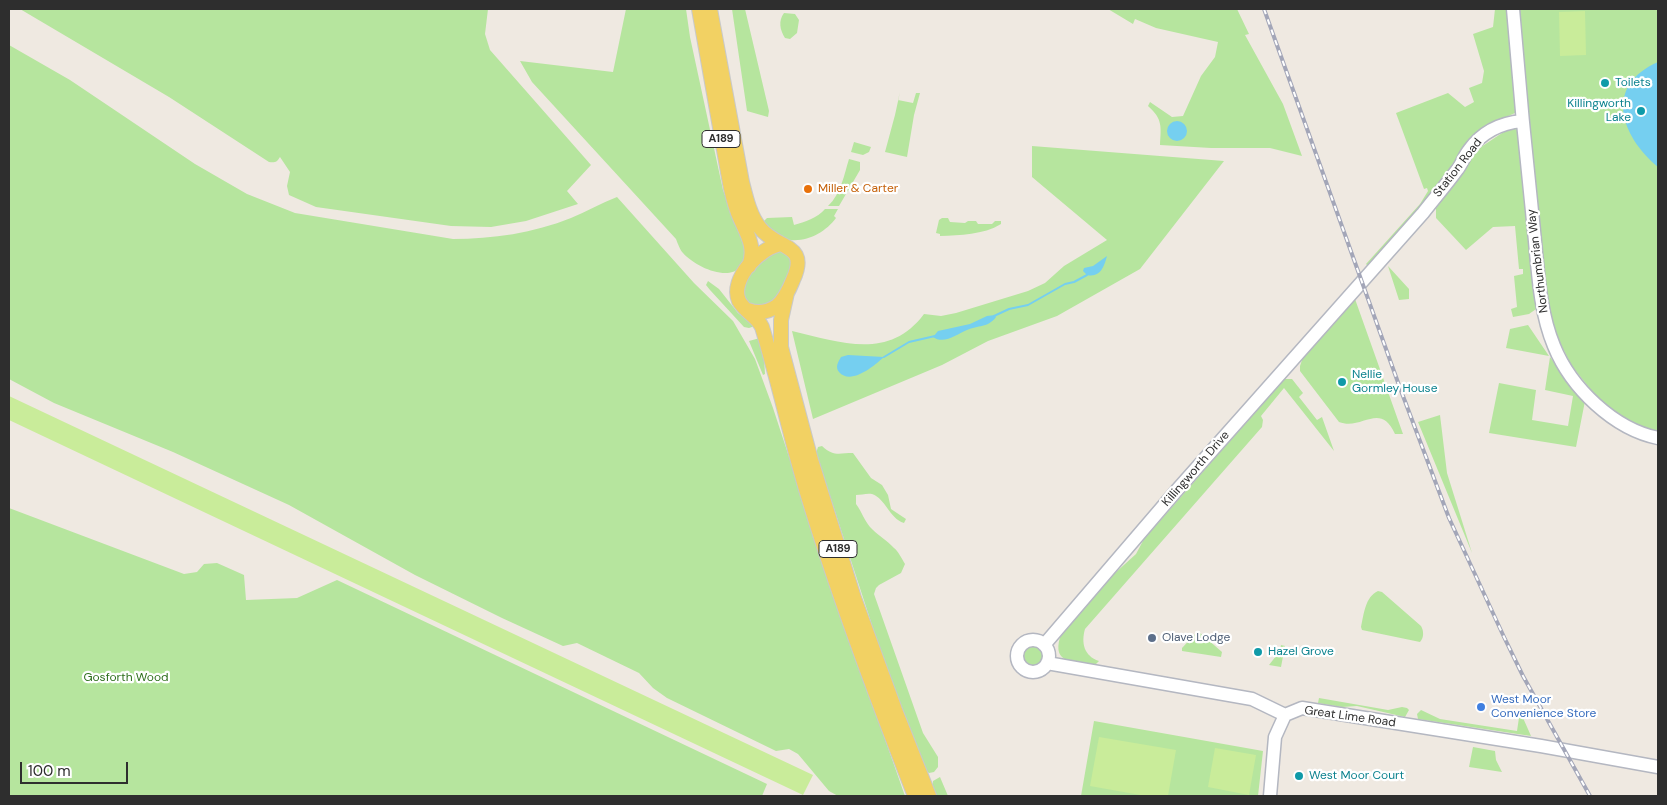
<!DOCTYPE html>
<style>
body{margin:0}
#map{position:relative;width:1667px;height:805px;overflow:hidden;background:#efe9e1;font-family:"DM Sans",sans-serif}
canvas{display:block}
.frame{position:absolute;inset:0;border:10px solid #2e2e2e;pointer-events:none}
.scale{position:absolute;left:20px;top:762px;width:108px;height:22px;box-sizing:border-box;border:2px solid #2e2e2e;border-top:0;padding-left:6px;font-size:15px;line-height:18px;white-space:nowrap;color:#2e2e2e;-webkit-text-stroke:4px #fff;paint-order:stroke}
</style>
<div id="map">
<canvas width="1667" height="805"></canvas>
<div class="frame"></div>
<div class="scale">100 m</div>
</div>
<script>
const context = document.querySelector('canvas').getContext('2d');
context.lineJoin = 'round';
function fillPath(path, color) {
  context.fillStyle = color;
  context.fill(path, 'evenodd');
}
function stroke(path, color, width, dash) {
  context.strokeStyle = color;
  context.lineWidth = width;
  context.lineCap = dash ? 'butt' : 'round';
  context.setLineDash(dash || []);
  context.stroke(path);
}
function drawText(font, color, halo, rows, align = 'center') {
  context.font = font + ' "DM Sans",sans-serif';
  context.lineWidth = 4.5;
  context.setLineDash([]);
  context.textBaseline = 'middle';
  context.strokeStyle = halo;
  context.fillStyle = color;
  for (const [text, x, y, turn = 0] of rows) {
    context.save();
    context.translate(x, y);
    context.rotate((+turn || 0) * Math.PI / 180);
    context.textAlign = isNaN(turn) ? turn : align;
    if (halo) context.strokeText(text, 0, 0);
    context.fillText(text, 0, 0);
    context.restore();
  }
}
const green = new Path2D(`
 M 20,9 L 488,9 L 485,34 L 490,50 L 591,165 L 567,191 L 578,204 L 526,221 L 491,227 L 451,226 L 316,207 L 289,195 L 287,186 L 290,172 L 280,157 C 277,162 275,163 269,162 L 169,97 Z
 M 626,9 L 686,9 L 690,37 L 723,190 L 745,249 C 747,289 699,271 683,253 C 680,250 678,244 676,239 L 532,82 L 520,61 L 613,72 Z
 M 732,9 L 745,9 L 769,111 L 768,117 L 747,111 Z
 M 1108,9 L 1237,9 L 1249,34 L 1245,35 L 1283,104 L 1302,156 L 1270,148 L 1211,148 L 1160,145 C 1161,127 1163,119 1148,106 L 1150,102 L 1172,117 L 1183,116 L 1201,76 L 1215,57 L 1218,42 L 1156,28 L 1135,19 L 1133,24 Z
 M 1495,9 L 1507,9 L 1517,107 L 1515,113 L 1482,128 L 1468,140 L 1440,186 L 1368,266 L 1366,264 L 1420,204 L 1428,191 L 1427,188 L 1424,189 L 1396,113 L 1448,93 L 1465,107 L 1474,102 L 1469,88 L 1482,83 L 1484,71 L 1473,34 L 1493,27 Z
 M 1516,9 L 1658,9 L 1658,431 L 1642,428 L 1603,405 L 1571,365 L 1551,324 L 1527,134 Z
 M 784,13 L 795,14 L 799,20 L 797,33 L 790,39 L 785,38 C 780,30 778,21 784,13 Z
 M 9,45 L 70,80 L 195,164 L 247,194 L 295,213 L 453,239 C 492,239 534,233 571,218 C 586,212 601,203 617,197 L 694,283 L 733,321 L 755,359 L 773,408 L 836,600 L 905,796 L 838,796 L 829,791 L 798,754 L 789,749 L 776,751 L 667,698 L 653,688 L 639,673 L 577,643 L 563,646 L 502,618 L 415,575 L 289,505 L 173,452 L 54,403 L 9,379 Z
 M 900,92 L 898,100 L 913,103 L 916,93 L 920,93 L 914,115 L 907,157 L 885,152 L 895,115 Z
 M 1512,128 L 1518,130 L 1539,307 L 1529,314 L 1513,317 L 1511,309 L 1517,307 L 1514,276 L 1523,274 L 1523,269 L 1519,269 L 1515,226 L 1493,227 L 1466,250 L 1436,218 L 1436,208 L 1464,167 L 1481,147 L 1502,133 Z
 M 854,142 L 871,147 L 869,152 L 863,155 L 851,152 Z
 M 1032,146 L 1224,161 L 1140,269 L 1057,316 L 988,341 L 942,365 L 813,419 L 792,331 C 840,342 889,361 924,314 L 941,316 L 956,313 L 1028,291 L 1045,283 L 1064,266 L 1107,240 L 1032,177 Z
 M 849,159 L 860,162 L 860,170 L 839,206 L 828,206 C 841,194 844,175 849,159 Z
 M 825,209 L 838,209 L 834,216 L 836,218 C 823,236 794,249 774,233 C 770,230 766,225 763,222 L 767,218 L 792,217 L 794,225 C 805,222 817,218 825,209 Z
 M 942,218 L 948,218 L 950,222 L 965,223 L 968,221 L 976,221 L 978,224 L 992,224 L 995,221 L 1001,221 L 1001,224 C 983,235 960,235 940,236 L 940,234 L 936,233 L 939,220 Z
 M 778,250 C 784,252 788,253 790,259 C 794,269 778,295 772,304 L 753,307 L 744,298 L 745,280 L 770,251 Z
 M 1388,266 L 1409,289 L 1409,299 L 1399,300 Z
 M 708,281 L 719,289 L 738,313 L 755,326 L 749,328 L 744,327 L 710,290 L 706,285 Z
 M 1355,299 L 1403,434 L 1395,434 C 1380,401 1362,431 1339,422 L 1300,371 L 1300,366 L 1303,357 Z
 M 1528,325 L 1549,356 L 1506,348 L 1510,329 Z
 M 760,338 L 764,357 L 765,374 L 763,375 L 749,341 Z
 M 1550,357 L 1585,401 L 1576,447 L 1489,433 L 1499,383 L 1536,390 L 1532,420 L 1568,426 L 1573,396 L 1545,390 Z
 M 1284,379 L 1292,379 L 1303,393 L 1299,397 L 1317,420 L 1322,417 L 1334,451 L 1284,388 L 1261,416 L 1263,420 L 1262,427 L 1085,629 C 1081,643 1084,656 1099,661 L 1095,665 C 1074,661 1052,665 1060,637 L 1114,574 L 1136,554 L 1144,539 Z
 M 1440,415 L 1447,473 L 1472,553 L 1418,422 Z
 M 822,446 C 834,457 839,453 853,453 L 871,478 L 882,485 L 888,495 L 891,509 L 906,519 L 904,523 C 889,518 886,499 872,494 C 867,493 861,495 856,495 L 856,504 C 862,512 864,520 870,527 C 877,535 887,540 894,548 C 898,551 902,559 905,564 L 901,573 L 879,585 L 876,588 L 874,594 L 923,733 L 938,757 L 938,767 L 934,772 L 929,773 L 924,769 L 883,659 L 816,453 L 818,447 Z
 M 9,508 L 184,574 L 197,572 L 204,564 L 217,563 L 244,575 L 246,600 L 297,598 L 337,580 L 767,784 L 762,796 L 9,796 Z
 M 1378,591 L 1382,592 L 1421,626 C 1424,631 1424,638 1420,642 L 1362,630 L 1361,627 C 1364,614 1365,597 1378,591 Z
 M 1198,631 L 1222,652 L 1221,657 L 1182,651 L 1182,648 Z
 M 1281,645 L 1285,646 L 1281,667 L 1269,665 L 1280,651 Z
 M1021 657a12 12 0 1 1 24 0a12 12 0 1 1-24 0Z
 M 1319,698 L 1388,710 L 1402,707 L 1407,708 L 1409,710 L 1405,717 L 1357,706 L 1342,707 L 1318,703 Z
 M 1421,710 L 1440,719 L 1517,731 L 1520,711 L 1531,736 L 1418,719 L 1417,714 Z
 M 1094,721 L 1263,751 L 1258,796 L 1081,796 Z
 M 1473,747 L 1495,751 L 1496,760 L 1502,772 L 1469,767 Z
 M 940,777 L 948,796 L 936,796 L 932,788 L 933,781 Z`);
const pitch = new Path2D(`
 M 1585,11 L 1586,55 L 1560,56 L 1559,12 Z
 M 9,396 L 813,775 L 803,795 L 9,420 Z
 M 1099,737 L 1176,750 L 1168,796 L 1146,796 L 1090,786 Z
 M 1215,748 L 1256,755 L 1249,795 L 1208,787 Z`);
const water = new Path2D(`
 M 1658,62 L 1658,167 C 1621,136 1603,86 1658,62 Z
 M1167 131a10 10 0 1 1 20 0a10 10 0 1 1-20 0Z
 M 1107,256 C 1104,267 1100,278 1087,275 L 1083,271 L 1084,268 L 1093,266 Z
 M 995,315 L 996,317 C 988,328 978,325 967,330 C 957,334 944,345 933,337 L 938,331 L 970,324 L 987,316 Z
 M 848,355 L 884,357 C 875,365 851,386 839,372 C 835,367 838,362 841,357 Z`);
const stream = new Path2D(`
 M 994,316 L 1009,309 L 1028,305 L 1065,284 L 1074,282 L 1087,275
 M 884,357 L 909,342 L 935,336`);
const secondary = new Path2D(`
 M 1513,9 C 1519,83 1526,157 1534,231 C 1538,269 1539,310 1554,346 C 1571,388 1614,429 1658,438
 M1017 656a16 16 0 1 1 32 0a16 16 0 1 1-32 0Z
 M 1044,645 L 1177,490 L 1423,213 C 1434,199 1446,185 1457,170 C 1462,164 1464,156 1469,150 C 1482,132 1501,123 1522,121
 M 1047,663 L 1252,699 L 1285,715
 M 1270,796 L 1275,737 L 1285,715 L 1302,708 L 1541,746 L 1658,767`);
const primary = new Path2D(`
 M 699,9 L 729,178 C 731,190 734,202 738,213 C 745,231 757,246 749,266
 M 710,9 L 742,182 C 746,198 750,216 760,228 C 777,250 810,243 793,280 C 789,290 785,299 777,306 C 768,312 758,314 748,310
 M 782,244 C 761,246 729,279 739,301 C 745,312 757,316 762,327 C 779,383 791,440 808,496 C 839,598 876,697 915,796
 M 787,293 L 781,320 L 781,347 L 811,460 L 854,598 L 895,710 L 929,796`);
const rail = new Path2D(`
 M 1264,9 L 1400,388 L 1449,518 L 1504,637 L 1523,676 L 1590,796`);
const markers = [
 [1605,83,5,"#0f9aa8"],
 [1641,111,5,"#0f9aa8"],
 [808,189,5,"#e8710a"],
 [1342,382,5,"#0f9aa8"],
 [1152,638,5,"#5c6f8a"],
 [1258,652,5,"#0f9aa8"],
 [1481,707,5,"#3f7fe0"],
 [1299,776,5,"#0f9aa8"]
];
const shields = [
 [721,139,38],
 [838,549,38]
];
const shieldNames = [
 ["A189",721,139],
 ["A189",838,549]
];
const cultureNames = [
 ["Toilets",1615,83],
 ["Killingworth",1631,104,"right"],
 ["Lake",1631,118,"right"],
 ["Nellie",1352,375],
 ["Gormley House",1352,389],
 ["Hazel Grove",1268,652],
 ["West Moor Court",1309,776]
];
const streetNames = [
 ["Station Road",1458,168,-52],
 ["Northumbrian Way",1538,261,-97],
 ["Killingworth Drive",1196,469,-49],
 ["Great Lime Road",1350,717,8]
];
const foodNames = [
 ["Miller & Carter",818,189]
];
const serviceNames = [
 ["Olave Lodge",1162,638]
];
const parkNames = [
 ["Gosforth Wood",126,678]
];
const shopNames = [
 ["West Moor",1491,700],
 ["Convenience Store",1491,714]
];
fillPath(green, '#b6e59e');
fillPath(pitch, '#c9ec9a');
fillPath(water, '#75cff0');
stroke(stream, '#75cff0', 2);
stroke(secondary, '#b4b7c1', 15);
stroke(primary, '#c9c9c9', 16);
stroke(secondary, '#fff', 12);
stroke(primary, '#f2d163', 14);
stroke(rail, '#a3a6b8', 4);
stroke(rail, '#fff', 2, [5.5]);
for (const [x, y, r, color] of markers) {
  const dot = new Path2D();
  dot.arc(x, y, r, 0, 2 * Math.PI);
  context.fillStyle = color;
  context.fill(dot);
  stroke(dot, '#fff', 2);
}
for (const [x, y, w] of shields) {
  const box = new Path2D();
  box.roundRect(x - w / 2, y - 8.5, w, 17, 4);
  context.fillStyle = '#fff';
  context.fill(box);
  stroke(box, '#2e2e2e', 1);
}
drawText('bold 11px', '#2e2e2e', null, shieldNames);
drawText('12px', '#0d838f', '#fff', cultureNames, 'left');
drawText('12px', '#2e2e2e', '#fff', streetNames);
drawText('12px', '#c56008', '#fff', foodNames, 'left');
drawText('12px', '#4e5e75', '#fff', serviceNames, 'left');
drawText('12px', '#2c6e1b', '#fff', parkNames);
drawText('12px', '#366cbe', '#fff', shopNames, 'left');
</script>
